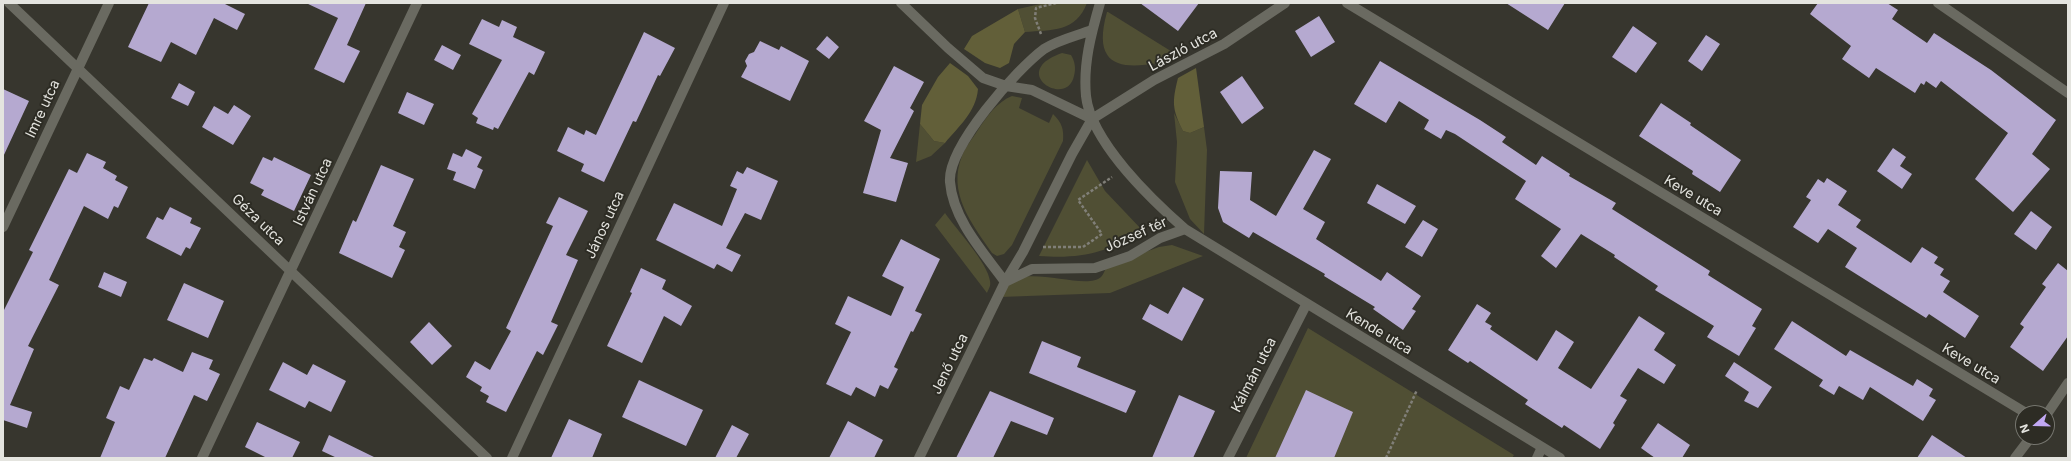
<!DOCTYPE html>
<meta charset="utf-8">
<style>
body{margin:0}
#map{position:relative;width:2071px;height:461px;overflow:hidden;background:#37362e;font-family:Inter,sans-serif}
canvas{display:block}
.frame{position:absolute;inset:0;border:4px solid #e4e4df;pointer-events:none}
.north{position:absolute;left:2015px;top:405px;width:40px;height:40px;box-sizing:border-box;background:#2d2c24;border:1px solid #76766f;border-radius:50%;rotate:250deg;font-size:11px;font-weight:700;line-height:16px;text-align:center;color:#e4e4df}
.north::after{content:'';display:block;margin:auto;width:14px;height:18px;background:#c1a8f3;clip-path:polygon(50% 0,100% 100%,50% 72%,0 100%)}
</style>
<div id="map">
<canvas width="2071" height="461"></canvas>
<div class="frame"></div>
<div class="north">N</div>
</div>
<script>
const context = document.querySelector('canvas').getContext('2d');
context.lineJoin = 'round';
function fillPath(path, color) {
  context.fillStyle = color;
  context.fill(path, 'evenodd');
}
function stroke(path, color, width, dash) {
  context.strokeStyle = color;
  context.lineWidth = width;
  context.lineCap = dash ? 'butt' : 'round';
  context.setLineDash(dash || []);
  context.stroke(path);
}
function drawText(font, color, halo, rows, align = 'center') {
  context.font = font + ' Inter,sans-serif';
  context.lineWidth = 4;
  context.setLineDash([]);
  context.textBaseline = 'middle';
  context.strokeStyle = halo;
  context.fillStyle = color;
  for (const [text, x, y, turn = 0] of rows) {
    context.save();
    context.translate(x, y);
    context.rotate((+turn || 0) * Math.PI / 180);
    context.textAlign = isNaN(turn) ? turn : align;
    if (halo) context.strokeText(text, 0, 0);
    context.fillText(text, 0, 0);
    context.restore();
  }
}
const green = new Path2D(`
 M 1045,3 L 1087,3 C 1076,32 1052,30 1025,32 L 1018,9 Z
 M 1107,12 L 1108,12 L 1182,58 C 1137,68 1088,79 1107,12 Z
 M 1062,53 L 1071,55 C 1075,62 1076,68 1074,76 C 1067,109 1007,72 1062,53 Z
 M 1012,96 L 1022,98 L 1019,108 L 1049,123 L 1053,114 C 1062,123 1064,129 1063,141 L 1012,245 L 1004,254 L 997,256 L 992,253 C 972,224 947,193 962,156 C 965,147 973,138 978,130 C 987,116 997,102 1012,96 Z
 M 1174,113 L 1183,131 L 1190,133 L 1204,127 L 1207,150 L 1204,234 L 1190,219 L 1175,182 L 1177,142 Z
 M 920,124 L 934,141 L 945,143 L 931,156 L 916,162 Z
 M 1087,160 L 1105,191 L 1143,231 C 1105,253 1083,259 1039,256 Z
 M 945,213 C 956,229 988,263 990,281 C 991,286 989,288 987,293 L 935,225 Z
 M 1172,245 L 1203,256 L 1110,293 L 1000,297 C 1002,293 1004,287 1008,284 C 1026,264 1086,291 1101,277 C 1104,274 1105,269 1107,266 L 1159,247 Z
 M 1308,328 L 1514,455 L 1512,458 L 1246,458 Z`);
const forest = new Path2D(`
 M 1018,9 L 1025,32 L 1014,44 L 1009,63 L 1000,68 L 985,63 L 964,49 L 972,36 Z
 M 950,63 L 968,76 L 978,89 C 976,112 959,126 945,143 L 934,141 L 920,124 L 922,105 L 938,77 Z
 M 1196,68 L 1204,127 L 1190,133 L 1183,131 C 1172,109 1172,102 1178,78 Z`);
const building = new Path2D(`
 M 149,3 L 223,3 L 245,14 L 237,30 L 214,18 L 196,55 L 171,42 L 161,62 L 128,47 Z
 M 306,3 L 366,3 L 347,45 L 360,51 L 344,83 L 314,69 L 338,18 Z
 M 1140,3 L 1199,3 L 1178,31 Z
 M 1506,3 L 1565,3 L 1548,30 Z
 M 1818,3 L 1887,3 L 1898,10 L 1892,19 L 1927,43 L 1934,33 L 1991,70 L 2056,120 L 2032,154 L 2050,169 L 2013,212 L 1975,179 L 2008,133 L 1941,81 L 1936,88 L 1926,81 L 1924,85 L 1921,83 L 1915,93 L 1876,68 L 1869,78 L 1842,59 L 1851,46 L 1810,14 Z
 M 1319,16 L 1335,42 L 1311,57 L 1295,31 Z
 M 482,19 L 499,27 L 502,20 L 517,27 L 513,37 L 545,52 L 534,75 L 529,72 L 498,129 L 494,127 L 493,130 L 476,123 L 478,118 L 472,114 L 502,60 L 469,44 Z
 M 1633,26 L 1657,43 L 1636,73 L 1612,57 Z
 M 644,32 L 675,48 L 660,76 L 658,75 L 636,122 L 633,121 L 604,182 L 581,171 L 584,164 L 557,151 L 568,127 L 584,135 L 586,130 L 596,135 Z
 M 1706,35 L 1720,44 L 1702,71 L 1688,61 Z
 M 827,36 L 839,47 L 829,59 L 816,49 Z
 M 760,41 L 779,50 L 781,46 L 809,61 L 790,101 L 741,77 L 747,66 L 745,61 L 749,54 L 754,52 Z
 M 442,45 L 461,55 L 453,70 L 434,60 Z
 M 1380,61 L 1480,120 L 1506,137 L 1502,142 L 1536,165 L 1542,156 L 1570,174 L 1569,176 L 1616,203 L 1612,209 L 1710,271 L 1708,275 L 1762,309 L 1752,326 L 1756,328 L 1739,356 L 1707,337 L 1714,326 L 1655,290 L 1658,286 L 1614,257 L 1615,255 L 1581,234 L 1556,268 L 1541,256 L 1561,229 L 1515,199 L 1526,181 L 1455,134 L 1446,130 L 1441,139 L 1424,129 L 1429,120 L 1399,101 L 1386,123 L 1354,104 Z
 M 894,66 L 924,82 L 910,108 L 914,111 L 890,158 L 908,163 L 896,202 L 863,193 L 881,130 L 864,121 Z
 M 1242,76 L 1264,108 L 1242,124 L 1220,92 Z
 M 179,83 L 195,92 L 188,106 L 171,98 Z
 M 3,89 L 29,101 L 3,157 Z
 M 407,92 L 434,104 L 424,125 L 398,113 Z
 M 1661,103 L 1691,123 L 1690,125 L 1741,160 L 1720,192 L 1692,174 L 1693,171 L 1639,136 Z
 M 234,105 L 251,116 L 233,145 L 202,127 L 214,106 L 228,114 Z
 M 1893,148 L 1906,157 L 1900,166 L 1912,174 L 1902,189 L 1877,171 Z
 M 466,149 L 482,157 L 477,167 L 483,170 L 475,189 L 453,180 L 456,172 L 447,169 L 453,153 L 462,157 Z
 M 1314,150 L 1331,159 L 1303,209 L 1325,222 L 1316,239 L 1381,281 L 1387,272 L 1421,296 L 1412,309 L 1416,311 L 1403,330 L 1373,309 L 1375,307 L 1324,276 L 1325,274 L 1253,232 L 1249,238 L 1223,222 L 1218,208 L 1220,171 L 1252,172 L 1250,200 L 1276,216 Z
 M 87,153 L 106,162 L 103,168 L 117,176 L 115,180 L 128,187 L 118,208 L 114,206 L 108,219 L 84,206 L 49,280 L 59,285 L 28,346 L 34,349 L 10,405 L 32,412 L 27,428 L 3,420 L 3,312 L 33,252 L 29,250 L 69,169 L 77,173 Z
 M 263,157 L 272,161 L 274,157 L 311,175 L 294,211 L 261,195 L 264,190 L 250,183 Z
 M 381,165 L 414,179 L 393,226 L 406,232 L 399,247 L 405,250 L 392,278 L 339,253 L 353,220 L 356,222 Z
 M 747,167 L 778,181 L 761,220 L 745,213 L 726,248 L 741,255 L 732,272 L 717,264 L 714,269 L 656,240 L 674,203 L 722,226 L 737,189 L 730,186 L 737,171 L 743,174 Z
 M 1827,178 L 1847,191 L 1838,205 L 1861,220 L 1856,227 L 1911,263 L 1922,247 L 1938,257 L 1934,263 L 1944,269 L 1940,275 L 1950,281 L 1943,292 L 1979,316 L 1965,338 L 1929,314 L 1926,318 L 1845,267 L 1857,248 L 1828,229 L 1818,243 L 1793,227 L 1811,200 L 1806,197 L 1818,179 L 1824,183 Z
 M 1377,184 L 1416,206 L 1405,224 L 1367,203 Z
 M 559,197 L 588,211 L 566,255 L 578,260 L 551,322 L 558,325 L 543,355 L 537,351 L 506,412 L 486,402 L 489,396 L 480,391 L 482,387 L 466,377 L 475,361 L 490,370 L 511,331 L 506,328 L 553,226 L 546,223 Z
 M 170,207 L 192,218 L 190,223 L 201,228 L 190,249 L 186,247 L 181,256 L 146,238 L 157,217 L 163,220 Z
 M 2031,211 L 2052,227 L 2036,250 L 2014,234 Z
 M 1423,220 L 1438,229 L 1422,257 L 1405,247 Z
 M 901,239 L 940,259 L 915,311 L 922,314 L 913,332 L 911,331 L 894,367 L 898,369 L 888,389 L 880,385 L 875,397 L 856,387 L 851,396 L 826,384 L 851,332 L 835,324 L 848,296 L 891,316 L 904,287 L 882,276 Z
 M 2058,263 L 2068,271 L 2068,336 L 2043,371 L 2010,347 L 2024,327 L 2020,324 L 2046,287 L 2042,284 Z
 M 641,268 L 666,280 L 662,289 L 692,306 L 681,326 L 664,316 L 642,363 L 607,346 L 632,293 L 630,292 Z
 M 104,272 L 127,282 L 121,297 L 98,287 Z
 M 184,283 L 224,301 L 208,338 L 167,320 Z
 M 1183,287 L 1204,299 L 1182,341 L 1142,319 L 1150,304 L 1168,314 Z
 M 1477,304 L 1491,313 L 1485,322 L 1492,326 L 1490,329 L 1537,361 L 1556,330 L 1574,342 L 1558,368 L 1591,389 L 1639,316 L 1665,333 L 1654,350 L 1676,365 L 1664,384 L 1638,368 L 1620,396 L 1627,400 L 1613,423 L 1615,425 L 1600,449 L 1564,425 L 1562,428 L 1525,404 L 1528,400 L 1470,361 L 1468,363 L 1448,350 Z
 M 1792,321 L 1846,356 L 1850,350 L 1913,386 L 1917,379 L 1933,389 L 1929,396 L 1936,400 L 1923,421 L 1870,387 L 1863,400 L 1839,386 L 1834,395 L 1819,386 L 1823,380 L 1774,349 Z
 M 429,322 L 452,346 L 432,365 L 410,342 Z
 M 1042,341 L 1081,357 L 1077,367 L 1136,391 L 1126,413 L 1029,373 Z
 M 192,352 L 213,360 L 209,369 L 220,374 L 207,401 L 194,395 L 165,458 L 100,458 L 115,422 L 106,418 L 120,386 L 129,390 L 144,358 L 152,361 L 154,358 L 183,372 Z
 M 283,362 L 307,375 L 313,364 L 346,381 L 331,412 L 309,401 L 305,408 L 269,390 Z
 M 1734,362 L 1772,387 L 1758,408 L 1744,401 L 1749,392 L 1725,376 Z
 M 639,380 L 703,410 L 686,446 L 622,417 Z
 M 1306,390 L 1353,412 L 1334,458 L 1275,458 Z
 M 990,391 L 1054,418 L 1047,435 L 1011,421 L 993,458 L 956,458 Z
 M 1179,395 L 1215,411 L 1193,458 L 1152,458 Z
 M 569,419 L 602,434 L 592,458 L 551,458 Z
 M 848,421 L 883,440 L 874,458 L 829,458 Z
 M 257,422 L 300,442 L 292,458 L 267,458 L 245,447 Z
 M 1658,423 L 1690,445 L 1682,458 L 1655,458 L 1641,448 Z
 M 732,425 L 749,434 L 736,458 L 715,458 Z
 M 329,435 L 376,458 L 337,458 L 322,451 Z
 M 1932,435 L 1967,458 L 1917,458 Z`);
const path = new Path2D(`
 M 1041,34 L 1035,18 L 1036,8 L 1056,3
 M 1043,247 L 1083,247 L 1102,234 L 1078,200 L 1112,177
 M 1386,458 L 1417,390`);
const street = new Path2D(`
 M 9,3 L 487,458
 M 901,3 L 948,48 L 983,78 L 1006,86 L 1032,90 L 1092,119
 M 1100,3 C 1091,34 1083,64 1086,96 C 1091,142 1152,200 1185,229 L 1560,458
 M 1347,3 L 2026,413
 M 1938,3 L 2068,93
 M 1092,119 L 1154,80 L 1224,44 L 1285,3
 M 3,227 L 109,3
 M 1005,282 C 984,253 953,220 950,182 C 947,147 1017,69 1044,49 C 1058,40 1076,36 1092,30
 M 1005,282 L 1032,269 L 1095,268 L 1130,256 L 1160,238 L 1185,229
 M 2047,414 L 2068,383
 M 202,458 L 417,3
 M 512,458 L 724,3
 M 919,458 L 1005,282 L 1023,252 L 1072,154 L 1092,119
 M 1228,458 L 1306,305
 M 1537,458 L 1542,447
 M 2015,458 L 2031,437`);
const streetNames = [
 ["László utca",1183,50,-28],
 ["Imre utca",43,109,-65],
 ["István utca",313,192,-65],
 ["Keve utca",1693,196,31],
 ["Géza utca",258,220,44],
 ["János utca",605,225,-65],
 ["József tér",1136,235,-24],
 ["Kende utca",1379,332,31],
 ["Jenő utca",950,364,-64],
 ["Keve utca",1971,364,31],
 ["Kálmán utca",1254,375,-63]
];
fillPath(green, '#504f34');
fillPath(forest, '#625f39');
fillPath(building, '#b5a9d0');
stroke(path, '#807f78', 2.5, [3, 2]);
stroke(street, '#6a6a61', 10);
drawText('14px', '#e4e4df', '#2d2c24', streetNames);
</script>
